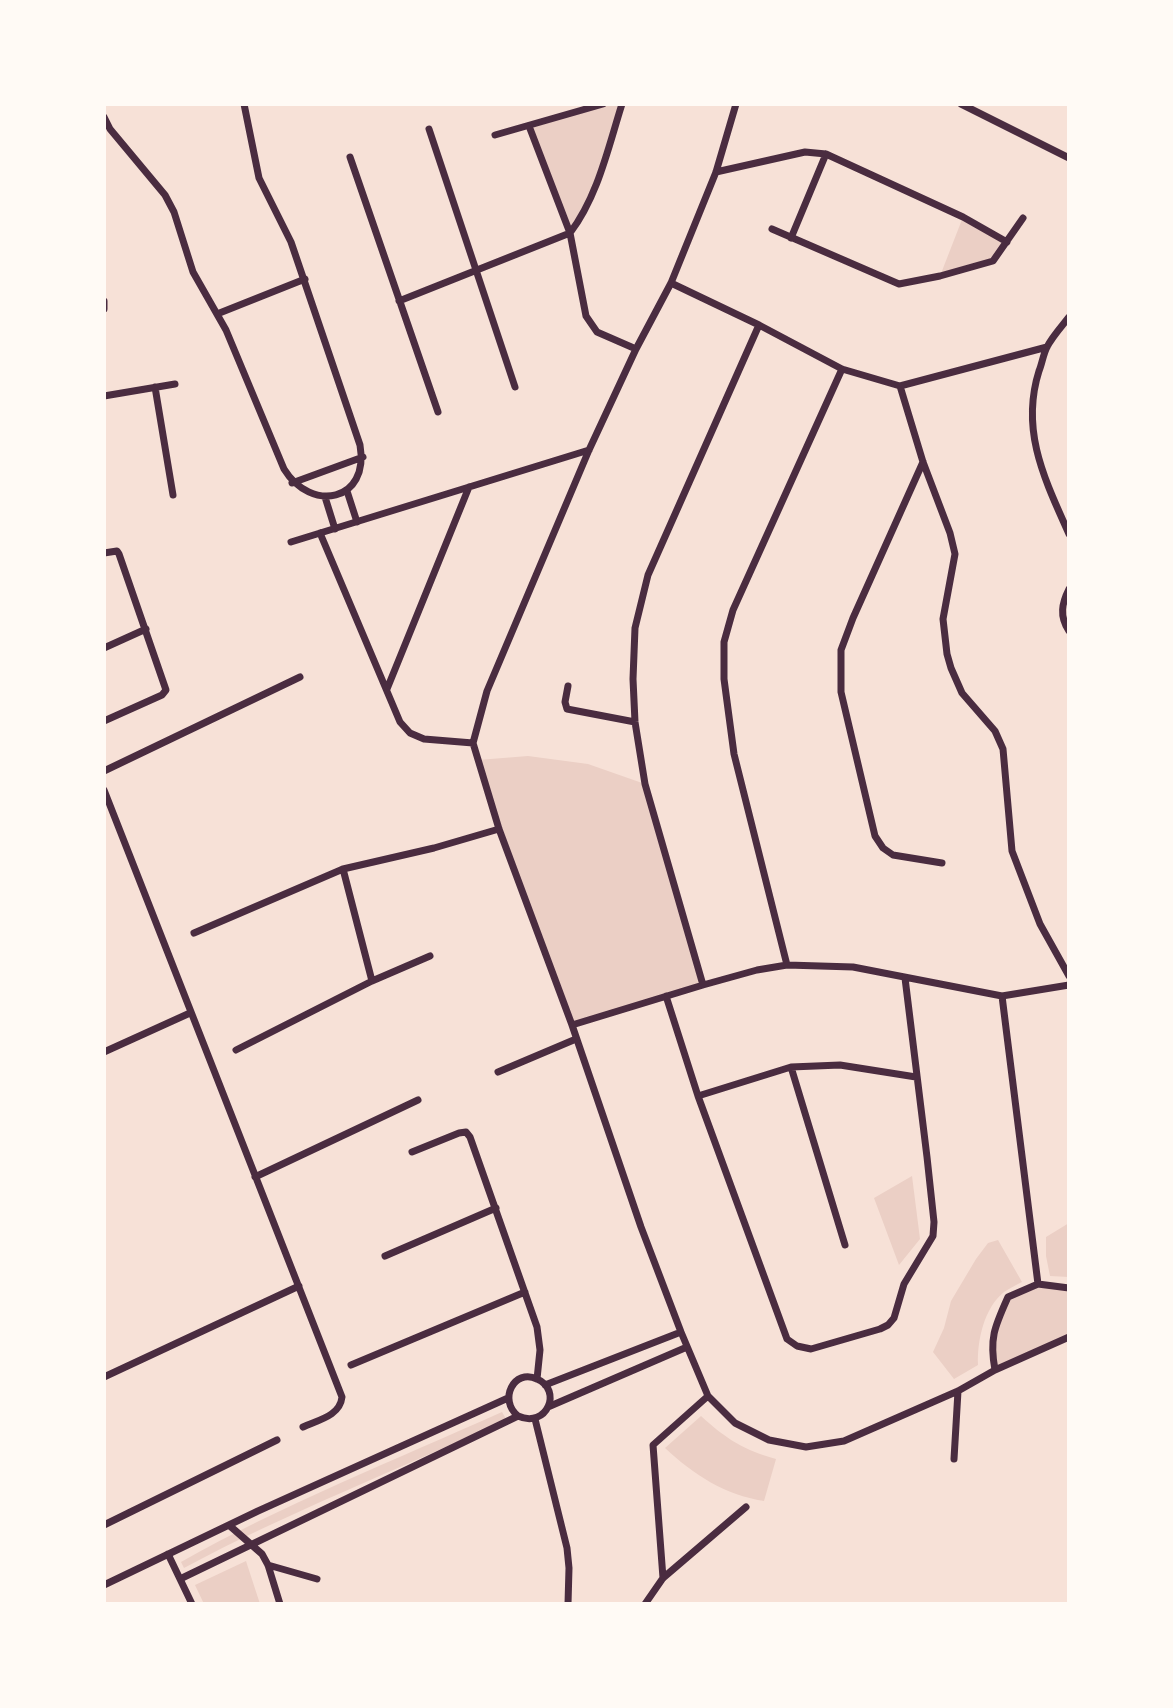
<!DOCTYPE html>
<style>
body{margin:0}
#map{position:relative;width:1173px;height:1708px;overflow:hidden;background:#f7e1d7;font-family:"Exo 2",sans-serif}
canvas{display:block}
.frame{position:absolute;inset:0;border:106px solid #fffaf5;pointer-events:none}
</style>
<div id="map">
<canvas width="1173" height="1708"></canvas>
<div class="frame"></div>
</div>
<script>
const context = document.querySelector('canvas').getContext('2d');
context.lineJoin = 'round';
function fillPath(path, color) {
  context.fillStyle = color;
  context.fill(path, 'evenodd');
}
function stroke(path, color, width, dash) {
  context.strokeStyle = color;
  context.lineWidth = width;
  context.lineCap = dash ? 'butt' : 'round';
  context.setLineDash(dash || []);
  context.stroke(path);
}
const green = new Path2D(`
 M 603,104 L 622,104 L 591,200 L 570,233 L 529,126 Z
 M 963,217 L 1007,242 L 993,261 L 940,276 Z
 M 528,756 L 588,764 L 645,784 L 703,985 L 572,1025 L 478,760 Z
 M 912,1176 L 920,1239 L 899,1265 L 874,1198 Z
 M 1069,1223 L 1069,1277 L 1050,1276 L 1046,1256 L 1046,1237 Z
 M 998,1240 L 1022,1282 C 1016,1285 1010,1288 1004,1292 C 984,1308 977,1341 978,1365 L 954,1379 L 933,1352 L 944,1328 L 951,1301 L 976,1259 L 988,1243 Z
 M 1038,1284 L 1069,1288 L 1069,1337 L 995,1370 L 994,1328 L 1008,1297 Z
 M 502,1412 L 506,1419 C 399,1470 288,1512 184,1568 L 181,1562 C 284,1504 395,1460 502,1412 Z
 M 701,1416 C 726,1439 744,1450 776,1459 L 764,1501 C 725,1495 694,1475 665,1448 Z
 M 246,1561 L 260,1604 L 204,1604 L 195,1585 Z`);
const minor = new Path2D(`
 M 736,104 L 716,172 L 671,283 L 636,349 L 589,450 L 487,691 L 473,743 L 499,829 L 572,1025 L 641,1227 L 681,1332 L 708,1396 L 735,1423 L 769,1440 L 806,1447 L 844,1441 L 958,1391 L 995,1370 L 1069,1337
 M 961,104 L 1069,158
 M 104,117 L 110,129 L 165,195 L 174,212 L 193,272 L 226,330 L 284,469 C 311,513 370,502 360,445 L 291,242 L 259,178 L 244,104
 M 529,126 L 570,233 L 586,316 L 597,332 L 636,349
 M 429,129 L 515,387
 M 495,135 L 603,104
 M 350,157 L 438,412
 M 716,172 L 805,152 L 826,154 L 963,217 L 1007,242
 M 772,229 L 899,284 L 940,276 L 993,261 L 1023,218
 M 570,233 C 598,196 608,148 622,104
 M 791,238 L 826,154
 M 671,283 L 759,325 L 842,369 L 900,386 L 1047,347
 M 104,301 L 104,309
 M 399,301 L 570,233
 M 217,314 L 305,279
 M 1069,317 C 1062,326 1052,337 1047,347 C 1043,355 1042,364 1039,371 C 1020,431 1045,480 1069,534
 M 900,386 L 923,462 L 950,533 L 955,554 L 943,619 L 947,654 L 951,668 L 962,693 L 995,731 L 1003,749 L 1012,851 L 1040,924 L 1069,976
 M 155,387 L 173,495
 M 104,396 L 175,384
 M 923,462 L 853,618 L 841,650 L 841,692 L 875,836 L 883,848 L 893,855 L 942,863
 M 292,483 L 363,457
 M 347,491 L 357,522
 M 325,497 L 335,529
 M 320,533 L 400,722 L 410,733 L 424,739 L 473,743
 M 291,542 L 589,450
 M 104,553 L 117,551 L 119,554 L 166,690 L 162,695 L 104,721
 M 1069,589 C 1062,603 1059,616 1069,631
 M 104,648 L 146,629
 M 568,686 L 565,702 L 567,709 L 635,722
 M 387,689 L 469,487
 M 104,771 L 300,677
 M 104,790 L 342,1397 C 340,1416 318,1420 303,1427
 M 343,869 L 372,981
 M 194,933 L 343,869 L 434,848 L 499,829
 M 787,965 L 734,754 L 724,679 L 724,642 L 733,610 L 842,369
 M 703,985 L 645,784 L 635,722 L 633,679 L 635,628 L 648,575 L 759,325
 M 666,996 L 698,1096 L 787,1339 L 797,1346 L 811,1349 L 880,1329 L 888,1325 L 894,1318 L 904,1284 L 933,1236 L 934,1222 L 927,1157 L 905,978
 M 1002,996 L 1038,1284
 M 572,1025 L 703,985 L 757,970 L 787,965 L 853,967 L 1002,996 L 1069,985
 M 236,1050 L 372,981 L 430,956
 M 104,1052 L 190,1013
 M 791,1067 L 845,1245
 M 498,1072 L 576,1039
 M 698,1096 L 791,1067 L 840,1065 L 916,1077
 M 412,1152 L 459,1133 L 466,1132 L 470,1137 L 537,1327 L 540,1350 L 537,1379
 M 255,1177 L 418,1100
 M 385,1256 L 496,1208
 M 351,1365 L 525,1292
 M 995,1370 C 989,1338 995,1326 1008,1297 L 1038,1284 L 1069,1288
 M 104,1377 L 299,1286
 M 545,1385 L 681,1332
 M 548,1407 L 687,1347
 M 535,1419 L 567,1548 L 569,1568 L 568,1604
 M 954,1459 L 958,1391
 M 104,1525 L 277,1440
 M 230,1526 L 262,1554 L 268,1565 L 280,1604
 M 168,1554 L 192,1604
 M 268,1565 L 317,1579
 M 663,1578 L 653,1445 L 708,1396
 M 180,1579 L 518,1416 C 547,1429 563,1390 537,1379 C 514,1368 498,1400 518,1416
 M 104,1585 L 258,1511 L 508,1398
 M 645,1604 L 663,1578 L 746,1507`);
fillPath(green, '#ebcfc5');
stroke(minor, '#4a2c40', 7);
</script>
